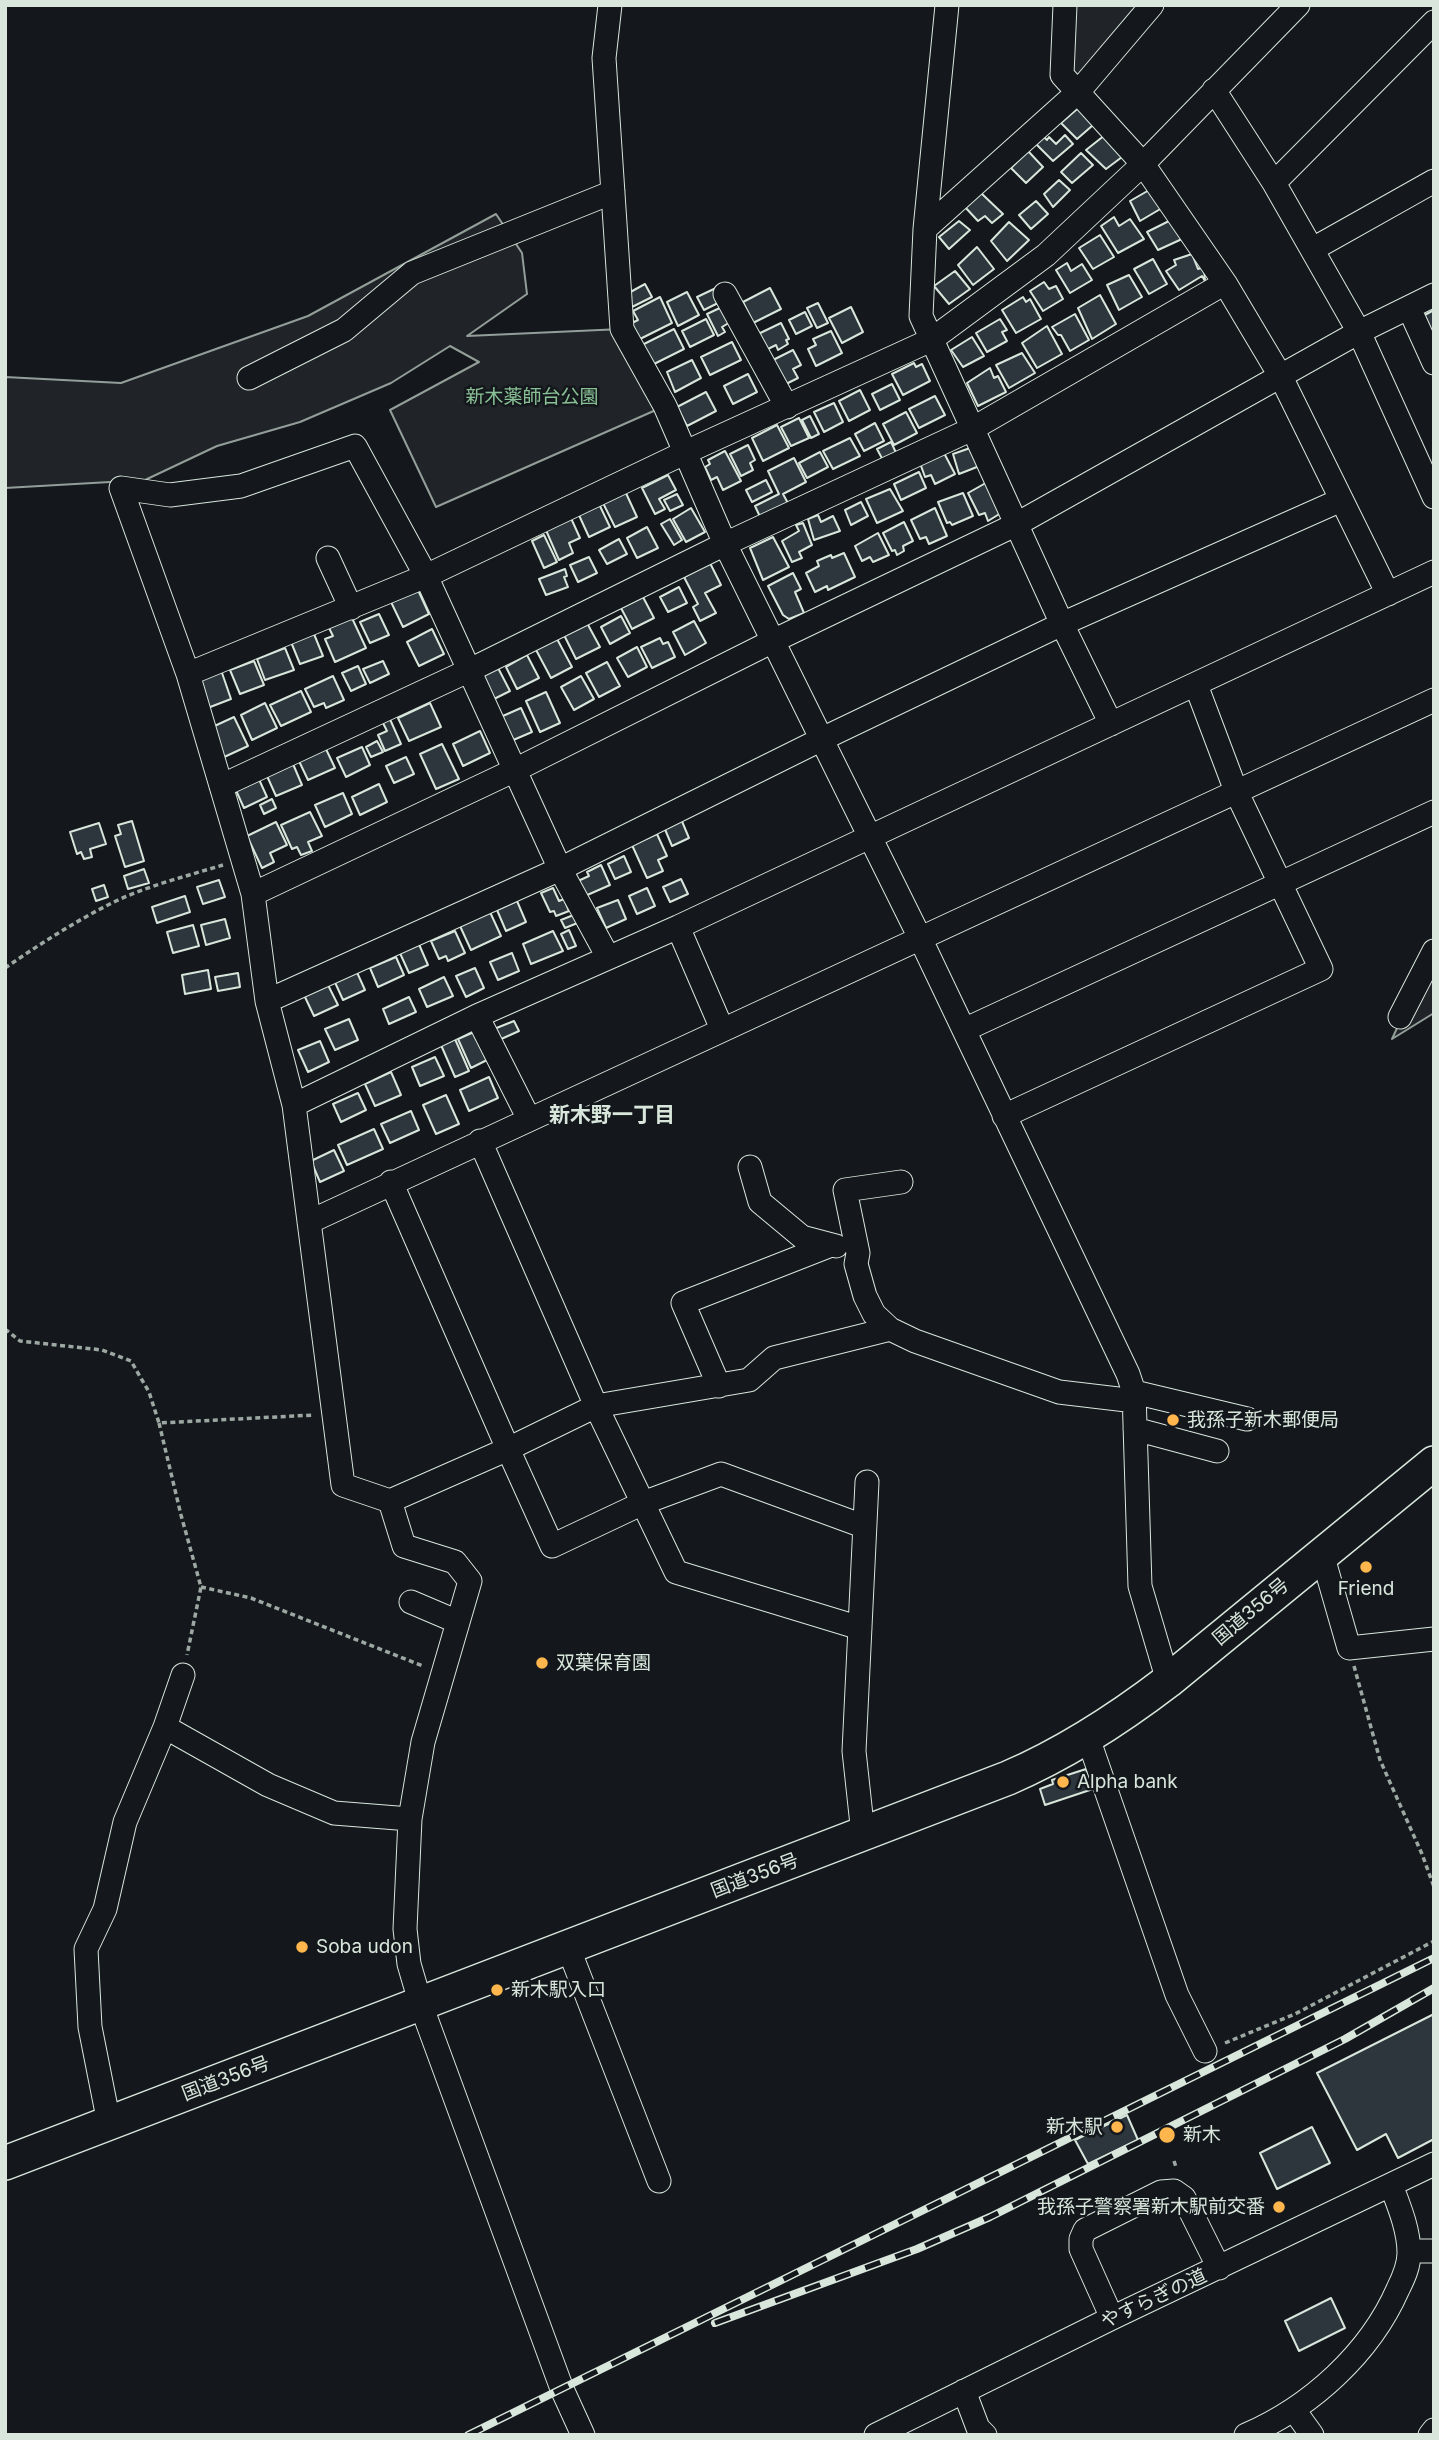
<!DOCTYPE html>
<meta charset="utf-8">
<style>
body{margin:0}
#map{position:relative;width:1439px;height:2440px;overflow:hidden;background:#14181c;font-family:Inter,sans-serif}
canvas{display:block}
.frame{position:absolute;inset:0;border:7px solid #d8e6dc;pointer-events:none}
</style>
<div id="map">
<canvas width="1439" height="2440"></canvas>
<div class="frame"></div>
</div>
<script>
const context = document.querySelector('canvas').getContext('2d');
context.lineJoin = 'round';
function fillPath(path, color) {
  context.fillStyle = color;
  context.fill(path, 'evenodd');
}
function stroke(path, color, width, dash) {
  context.strokeStyle = color;
  context.lineWidth = width;
  context.lineCap = dash ? 'butt' : 'round';
  context.setLineDash(dash || []);
  context.stroke(path);
}
function drawText(font, color, halo, rows, align = 'center') {
  context.font = font + ' Inter,"Noto Sans JP",sans-serif';
  context.lineWidth = 5;
  context.setLineDash([]);
  context.textBaseline = 'middle';
  context.strokeStyle = halo;
  context.fillStyle = color;
  for (const [text, x, y, turn = 0] of rows) {
    context.save();
    context.translate(x, y);
    context.rotate((+turn || 0) * Math.PI / 180);
    context.textAlign = isNaN(turn) ? turn : align;
    if (halo) context.strokeText(text, 0, 0);
    context.fillText(text, 0, 0);
    context.restore();
  }
}
const green = new Path2D(`
 M 1065,5 L 1152,5 L 1079,91 L 1062,75 Z
 M 496,214 L 522,253 L 527,294 L 467,336 L 622,329 L 665,406 L 436,507 L 390,410 L 479,362 L 450,346 L 391,383 L 300,422 L 217,446 L 145,480 L 5,488 L 5,377 L 121,383 L 308,316 Z
 M 1434,961 L 1434,1013 L 1392,1039 L 1419,981 Z`);
const building = new Path2D(`
 M 1084,103 L 1100,119 L 1077,139 L 1061,123 Z
 M 1110,131 L 1130,151 L 1106,169 L 1086,150 Z
 M 1065,135 L 1073,144 L 1053,161 L 1035,143 L 1044,137 L 1047,140 L 1049,137 L 1056,144 Z
 M 1028,151 L 1043,167 L 1026,183 L 1011,168 Z
 M 1081,153 L 1093,165 L 1072,183 L 1061,172 Z
 M 1059,180 L 1070,190 L 1053,207 L 1044,194 Z
 M 1151,189 L 1162,208 L 1140,221 L 1130,201 Z
 M 981,193 L 1003,214 L 992,223 L 985,216 L 978,221 L 964,206 Z
 M 1036,201 L 1048,214 L 1031,229 L 1019,215 Z
 M 1114,217 L 1119,226 L 1130,219 L 1144,239 L 1118,253 L 1101,226 Z
 M 1171,220 L 1182,239 L 1158,250 L 1147,232 Z
 M 959,221 L 970,230 L 949,249 L 939,237 Z
 M 1009,222 L 1029,240 L 1007,261 L 991,241 Z
 M 1100,235 L 1114,257 L 1093,269 L 1079,248 Z
 M 977,247 L 994,269 L 973,285 L 958,265 Z
 M 1192,254 L 1198,269 L 1204,267 L 1205,281 L 1202,276 L 1179,290 L 1166,271 L 1176,265 L 1174,260 Z
 M 1153,259 L 1167,284 L 1149,294 L 1134,269 Z
 M 1067,263 L 1071,271 L 1082,264 L 1092,280 L 1070,293 L 1056,270 Z
 M 955,271 L 970,289 L 949,304 L 934,286 Z
 M 1129,275 L 1142,297 L 1119,310 L 1107,285 Z
 M 1044,282 L 1049,289 L 1056,286 L 1063,299 L 1043,311 L 1030,291 Z
 M 645,284 L 652,297 L 632,307 L 625,295 Z
 M 716,288 L 722,301 L 704,310 L 697,297 Z
 M 770,288 L 781,309 L 753,323 L 743,302 Z
 M 687,292 L 699,315 L 678,326 L 667,302 Z
 M 1100,295 L 1116,324 L 1092,339 L 1078,308 Z
 M 660,297 L 672,323 L 638,340 L 630,324 L 638,320 L 633,311 Z
 M 1023,297 L 1026,302 L 1030,299 L 1041,319 L 1016,333 L 1002,310 Z
 M 818,303 L 828,323 L 817,328 L 807,308 Z
 M 724,306 L 732,321 L 722,327 L 725,332 L 718,336 L 707,314 Z
 M 851,307 L 863,332 L 842,343 L 829,318 Z
 M 1434,310 L 1434,333 L 1428,335 L 1419,318 Z
 M 805,312 L 812,326 L 796,334 L 789,320 Z
 M 1075,314 L 1089,340 L 1070,351 L 1061,335 L 1058,335 L 1052,327 Z
 M 706,319 L 714,335 L 690,347 L 682,331 Z
 M 1000,319 L 1007,330 L 1002,332 L 1007,341 L 987,352 L 976,333 Z
 M 781,323 L 789,339 L 786,340 L 788,344 L 778,350 L 776,345 L 762,352 L 754,336 Z
 M 1047,326 L 1062,354 L 1037,368 L 1022,343 Z
 M 674,329 L 684,349 L 652,365 L 642,345 Z
 M 831,331 L 842,353 L 816,366 L 808,349 L 816,345 L 813,339 Z
 M 972,337 L 984,356 L 963,367 L 951,350 Z
 M 732,342 L 741,360 L 710,375 L 701,357 Z
 M 793,350 L 801,365 L 793,369 L 798,378 L 780,387 L 767,363 Z
 M 1022,353 L 1035,373 L 1009,388 L 996,365 Z
 M 692,360 L 701,378 L 675,392 L 667,372 Z
 M 914,363 L 916,367 L 922,364 L 930,381 L 903,395 L 892,374 Z
 M 990,368 L 994,378 L 998,376 L 1006,392 L 978,406 L 967,383 Z
 M 748,374 L 757,392 L 733,404 L 724,386 Z
 M 892,384 L 900,400 L 880,410 L 872,394 Z
 M 860,390 L 870,410 L 849,421 L 839,401 Z
 M 706,392 L 716,411 L 687,426 L 677,407 Z
 M 935,396 L 945,415 L 919,428 L 909,409 Z
 M 834,403 L 843,422 L 824,432 L 814,412 Z
 M 906,412 L 917,433 L 894,445 L 883,424 Z
 M 810,416 L 819,434 L 811,438 L 802,420 Z
 M 799,418 L 809,438 L 791,446 L 781,427 Z
 M 875,423 L 884,441 L 864,451 L 855,434 Z
 M 777,425 L 789,448 L 763,461 L 752,438 Z
 M 850,438 L 860,456 L 833,469 L 823,451 Z
 M 891,442 L 898,457 L 885,464 L 877,449 Z
 M 748,445 L 755,460 L 750,463 L 753,470 L 741,476 L 730,454 Z
 M 973,447 L 982,465 L 959,474 L 953,454 Z
 M 725,451 L 741,481 L 723,490 L 717,477 L 711,480 L 705,467 L 710,464 L 708,460 Z
 M 820,452 L 828,467 L 807,478 L 799,463 Z
 M 944,453 L 955,474 L 935,484 L 931,475 L 925,477 L 920,463 Z
 M 794,458 L 806,482 L 783,494 L 790,507 L 762,521 L 755,506 L 779,494 L 768,471 Z
 M 919,472 L 926,488 L 901,500 L 894,484 Z
 M 668,475 L 676,490 L 659,499 L 665,509 L 655,514 L 642,488 Z
 M 766,480 L 772,492 L 752,502 L 746,490 Z
 M 991,480 L 1001,513 L 988,521 L 985,513 L 979,515 L 968,493 Z
 M 890,489 L 903,511 L 877,523 L 866,499 Z
 M 625,491 L 637,517 L 615,527 L 602,501 Z
 M 963,493 L 973,516 L 952,525 L 950,522 L 947,523 L 938,502 Z
 M 677,494 L 683,505 L 670,511 L 664,500 Z
 M 861,502 L 868,516 L 851,525 L 845,510 Z
 M 599,504 L 610,527 L 589,537 L 578,513 Z
 M 691,508 L 705,532 L 686,542 L 673,519 Z
 M 935,508 L 947,536 L 929,544 L 926,537 L 920,539 L 911,520 Z
 M 818,515 L 821,522 L 833,516 L 840,531 L 814,540 L 808,519 Z
 M 570,516 L 580,538 L 569,543 L 573,553 L 559,560 L 545,528 Z
 M 670,519 L 682,540 L 674,545 L 661,524 Z
 M 904,522 L 913,541 L 903,546 L 904,551 L 897,555 L 895,550 L 892,551 L 883,533 Z
 M 803,523 L 812,545 L 799,552 L 802,558 L 792,562 L 782,541 L 799,531 L 796,525 Z
 M 647,527 L 658,548 L 637,558 L 627,538 Z
 M 878,533 L 889,555 L 873,562 L 870,557 L 862,561 L 855,546 Z
 M 544,535 L 557,562 L 544,568 L 532,541 Z
 M 773,537 L 789,567 L 763,580 L 750,548 Z
 M 619,539 L 627,554 L 607,564 L 599,550 Z
 M 844,553 L 855,577 L 828,590 L 827,586 L 815,592 L 806,573 L 819,566 L 817,561 L 831,555 L 832,558 Z
 M 589,557 L 597,573 L 578,582 L 570,565 Z
 M 710,563 L 721,585 L 705,593 L 716,613 L 700,621 L 693,607 L 698,604 L 684,577 Z
 M 565,569 L 567,576 L 564,577 L 568,587 L 546,595 L 539,579 Z
 M 793,573 L 801,589 L 795,592 L 804,613 L 789,619 L 783,615 L 768,586 Z
 M 679,587 L 687,603 L 668,612 L 660,597 Z
 M 418,590 L 429,614 L 403,627 L 391,602 Z
 M 643,597 L 654,618 L 632,629 L 621,608 Z
 M 379,614 L 389,635 L 370,643 L 360,622 Z
 M 621,616 L 630,633 L 610,644 L 601,627 Z
 M 352,618 L 366,648 L 335,662 L 325,639 L 333,636 L 329,628 Z
 M 694,621 L 706,643 L 685,655 L 673,632 Z
 M 587,623 L 600,647 L 576,659 L 564,635 Z
 M 432,629 L 444,654 L 419,666 L 407,642 Z
 M 314,634 L 323,656 L 300,664 L 291,642 Z
 M 556,637 L 572,667 L 551,678 L 535,648 Z
 M 660,638 L 663,644 L 668,642 L 675,657 L 652,668 L 641,647 Z
 M 637,647 L 647,667 L 628,677 L 617,658 Z
 M 285,648 L 294,670 L 265,680 L 257,659 Z
 M 527,655 L 539,678 L 517,689 L 506,667 Z
 M 254,661 L 264,685 L 240,694 L 230,670 Z
 M 383,661 L 389,674 L 370,683 L 363,669 Z
 M 607,662 L 620,686 L 599,697 L 586,673 Z
 M 358,666 L 366,684 L 351,691 L 342,673 Z
 M 497,666 L 510,691 L 494,699 L 481,675 Z
 M 221,670 L 231,699 L 205,709 L 194,681 Z
 M 333,676 L 344,700 L 326,708 L 324,703 L 314,707 L 305,689 Z
 M 581,676 L 594,699 L 574,710 L 561,687 Z
 M 301,691 L 311,712 L 281,726 L 270,705 Z
 M 546,692 L 560,723 L 540,732 L 526,701 Z
 M 265,703 L 277,728 L 252,740 L 241,715 Z
 M 430,703 L 441,727 L 409,741 L 398,718 Z
 M 521,708 L 532,732 L 511,741 L 496,719 Z
 M 234,717 L 248,746 L 222,758 L 208,729 Z
 M 389,717 L 401,744 L 385,751 L 378,735 L 387,731 L 382,721 Z
 M 480,731 L 490,753 L 463,766 L 453,744 Z
 M 377,741 L 383,752 L 371,757 L 366,747 Z
 M 442,744 L 459,779 L 436,789 L 420,754 Z
 M 325,747 L 335,768 L 308,780 L 298,759 Z
 M 362,747 L 370,765 L 346,777 L 337,758 Z
 M 406,757 L 414,774 L 394,783 L 386,766 Z
 M 293,764 L 302,785 L 276,796 L 267,776 Z
 M 257,775 L 267,797 L 244,808 L 234,786 Z
 M 379,784 L 387,802 L 360,815 L 352,797 Z
 M 343,793 L 352,814 L 325,827 L 315,805 Z
 M 272,799 L 276,808 L 264,814 L 260,805 Z
 M 310,812 L 322,836 L 308,842 L 312,851 L 301,855 L 297,847 L 292,849 L 281,825 Z
 M 681,819 L 689,838 L 672,846 L 664,827 Z
 M 132,821 L 144,861 L 125,867 L 115,836 L 121,834 L 118,825 Z
 M 276,822 L 287,845 L 270,853 L 274,862 L 262,868 L 247,836 Z
 M 99,823 L 106,844 L 90,849 L 92,857 L 84,859 L 81,852 L 77,854 L 70,832 Z
 M 657,834 L 667,856 L 658,860 L 663,871 L 647,878 L 632,845 Z
 M 624,856 L 631,872 L 615,879 L 608,864 Z
 M 601,865 L 610,885 L 585,896 L 578,881 L 589,876 L 587,872 Z
 M 144,869 L 149,883 L 128,889 L 124,876 Z
 M 681,879 L 688,894 L 670,902 L 663,887 Z
 M 219,880 L 225,897 L 203,904 L 197,887 Z
 M 104,885 L 108,897 L 96,901 L 92,889 Z
 M 553,888 L 559,901 L 564,899 L 569,911 L 556,916 L 554,911 L 550,912 L 541,893 Z
 M 647,888 L 655,906 L 637,914 L 629,896 Z
 M 185,896 L 190,912 L 157,923 L 152,907 Z
 M 618,900 L 626,919 L 606,928 L 597,908 Z
 M 517,901 L 526,922 L 506,931 L 497,910 Z
 M 490,912 L 501,936 L 471,950 L 460,926 Z
 M 576,914 L 580,922 L 565,928 L 561,920 Z
 M 225,919 L 230,938 L 206,945 L 201,925 Z
 M 193,925 L 199,946 L 173,953 L 167,932 Z
 M 569,930 L 576,946 L 568,949 L 561,934 Z
 M 455,931 L 465,953 L 448,961 L 446,956 L 439,959 L 431,941 Z
 M 553,931 L 563,951 L 531,964 L 523,944 Z
 M 418,942 L 428,965 L 409,973 L 399,951 Z
 M 512,953 L 519,971 L 498,980 L 490,962 Z
 M 396,957 L 404,975 L 378,987 L 370,968 Z
 M 355,968 L 365,990 L 343,1000 L 333,978 Z
 M 475,968 L 484,988 L 466,997 L 456,976 Z
 M 208,970 L 211,989 L 185,994 L 182,975 Z
 M 238,973 L 240,987 L 218,991 L 215,977 Z
 M 444,977 L 453,996 L 427,1007 L 419,989 Z
 M 328,985 L 338,1005 L 314,1016 L 304,995 Z
 M 409,997 L 416,1012 L 389,1024 L 383,1009 Z
 M 349,1019 L 358,1040 L 335,1050 L 325,1029 Z
 M 514,1021 L 519,1031 L 499,1040 L 494,1029 Z
 M 474,1032 L 487,1060 L 471,1068 L 458,1039 Z
 M 455,1039 L 469,1071 L 455,1077 L 441,1045 Z
 M 320,1041 L 329,1062 L 308,1072 L 298,1050 Z
 M 435,1057 L 444,1076 L 420,1086 L 412,1067 Z
 M 391,1072 L 401,1095 L 375,1106 L 365,1084 Z
 M 489,1077 L 498,1098 L 469,1111 L 460,1090 Z
 M 358,1093 L 366,1110 L 341,1122 L 333,1104 Z
 M 446,1095 L 459,1124 L 436,1134 L 423,1105 Z
 M 411,1111 L 419,1130 L 390,1143 L 381,1124 Z
 M 374,1129 L 383,1149 L 347,1165 L 338,1145 Z
 M 334,1150 L 344,1171 L 320,1182 L 311,1161 Z
 M 1086,1769 L 1093,1789 L 1045,1805 L 1040,1789 L 1053,1784 L 1052,1780 Z
 M 1434,2014 L 1434,2139 L 1398,2158 L 1386,2134 L 1357,2150 L 1317,2073 Z
 M 1127,2115 L 1138,2140 L 1088,2164 L 1075,2140 Z
 M 1312,2127 L 1330,2163 L 1277,2189 L 1260,2153 Z
 M 1331,2298 L 1345,2328 L 1299,2351 L 1285,2321 Z`);
const path = new Path2D(`
 M 5,968 C 40,944 77,920 116,901 C 150,885 187,876 223,865
 M 5,1329 L 20,1341 L 102,1350 L 131,1361 L 149,1392 L 159,1423 L 314,1415
 M 159,1423 L 181,1515 L 201,1587 L 187,1655
 M 201,1587 L 251,1598 L 423,1666
 M 1354,1666 L 1380,1760 L 1422,1854 L 1434,1887
 M 1225,2043 L 1295,2014 L 1434,1941
 M 1174,2161 L 1176,2167`);
const minor = new Path2D(`
 M 610,5 L 604,58 L 622,329 L 665,406 L 725,544 L 920,938 L 1128,1374 L 1134,1392 L 1140,1586 L 1168,1681
 M 947,5 L 925,229 L 921,316 L 1062,624 L 1111,724
 M 1065,5 L 1062,75 L 1143,164 L 1225,283 L 1281,377 L 1388,594
 M 1214,90 L 1274,183 L 1359,332 L 1434,497
 M 1274,183 L 1434,22
 M 925,229 L 1079,91 L 1152,5
 M 1313,249 L 1434,181
 M 725,294 L 787,407
 M 1409,308 L 1434,363
 M 249,378 L 344,330 L 412,273 L 613,192
 M 328,558 L 351,608
 M 188,674 L 426,576 L 684,453 L 931,340 L 1046,255 L 1143,164 L 1298,5
 M 221,786 L 470,670 L 725,544 L 972,429 L 1225,283
 M 253,894 L 515,770 L 773,641 L 1017,524 L 1359,332 L 1434,295
 M 678,927 L 722,1029
 M 267,1001 L 560,869 L 820,740 L 1062,624 L 1341,500
 M 477,1016 L 529,1119
 M 1400,1017 L 1434,951
 M 964,1030 L 1434,812
 M 294,1105 L 477,1016 L 678,927 L 1434,572
 M 1004,1116 L 1321,969 L 1236,791 L 1196,685
 M 480,1141 L 596,1406 L 676,1572 L 860,1628
 M 750,1167 L 760,1202 L 802,1237 L 836,1246
 M 391,1182 L 508,1449 L 552,1546 L 643,1503 L 721,1474 L 863,1526
 M 901,1182 L 845,1190 L 858,1253 L 856,1264 L 865,1296 L 874,1314 L 890,1329 L 915,1341 L 1059,1392 L 1135,1401
 M 309,1222 L 1434,700
 M 719,1386 L 683,1303 L 831,1245
 M 1134,1392 L 1247,1419
 M 1135,1429 L 1217,1451
 M 390,1501 L 508,1449 L 596,1406 L 749,1380 L 774,1358 L 890,1329
 M 1322,1554 L 1349,1648 L 1434,1639
 M 411,1602 L 458,1622
 M 165,1727 L 268,1785 L 334,1813 L 410,1819
 M 1088,1738 L 1177,1995 L 1205,2051
 M 863,1834 L 854,1751 L 867,1482
 M 568,1947 L 659,2181
 M 109,2123 L 90,2027 L 86,1949 L 105,1909 L 125,1822 L 165,1727 L 183,1675
 M 1409,2251 L 1434,2251
 M 1112,2318 L 1081,2249 L 1081,2239 L 1085,2230 L 1161,2192 L 1174,2191 L 1184,2198 L 1219,2268
 M 964,2391 L 978,2428 L 985,2435
 M 1294,2410 L 1312,2435
 M 583,2435 L 562,2389 L 421,2005 L 409,1964 L 405,1929 L 410,1819 L 423,1742 L 470,1581 L 455,1562 L 404,1546 L 390,1501 L 343,1485 L 294,1105 L 267,1001 L 253,894 L 188,674 L 121,488 L 170,495 L 241,486 L 355,446 L 426,576 L 560,869 L 608,957
 M 876,2435 L 1112,2318 L 1434,2164
 M 1246,2435 C 1311,2407 1370,2353 1398,2289 C 1404,2277 1409,2266 1409,2253 C 1409,2230 1399,2206 1391,2185
 M 1430,2435 L 1434,2430`);
const highway = new Path2D(`
 M 5,2163 L 1008,1778 C 1066,1753 1117,1720 1168,1681 L 1434,1463`);
const rail = new Path2D(`
 M 715,2323 L 917,2249 L 990,2217 L 1345,2039 L 1434,1988
 M 468,2435 L 1434,1958`);
const markers = [
 [1173,1420,7,"#ffb74d"],
 [1366,1567,7,"#ffb74d"],
 [542,1663,7,"#ffb74d"],
 [1063,1782,7,"#ffb74d"],
 [302,1947,7,"#ffb74d"],
 [497,1990,7,"#ffb74d"],
 [1117,2127,7,"#ffb74d"],
 [1167,2135,9,"#ffb74d"],
 [1279,2207,7,"#ffb74d"]
];
const parkNames = [
 ["新木薬師台公園",532,397]
];
const poiNames = [
 ["我孫子新木郵便局",1187,1420],
 ["Friend",1366,1589,"center"],
 ["双葉保育園",556,1663],
 ["Alpha bank",1077,1782],
 ["Soba udon",316,1947],
 ["新木駅入口",511,1990],
 ["新木駅",1103,2127,"right"],
 ["新木",1183,2135],
 ["我孫子警察署新木駅前交番",1265,2207,"right"]
];
const streetNames = [
 ["国道356号",1251,1612,-40],
 ["国道356号",755,1876,-21],
 ["国道356号",226,2079,-21],
 ["やすらぎの道",1154,2299,-25]
];
const neighbourhoodNames = [
 ["新木野一丁目",612,1116]
];
fillPath(green, '#202428');
stroke(green, '#939e99', 2);
fillPath(building, '#2c363c');
stroke(building, '#d8e6dc', 2);
stroke(minor, '#d8e6dc', 25);
stroke(highway, '#d8e6dc', 36);
stroke(path, '#9da8a2', 3.5, [5, 3.5]);
stroke(minor, '#14181c', 23);
stroke(highway, '#14181c', 33);
stroke(rail, '#d8e6dc', 8);
stroke(rail, '#14181c', 5, [16]);
for (const [x, y, r, color] of markers) {
  const dot = new Path2D();
  dot.arc(x, y, r, 0, 2 * Math.PI);
  context.fillStyle = color;
  context.fill(dot);
  stroke(dot, '#14181c', 2.5);
}
drawText('19px', '#8ac095', '#14181c', parkNames);
drawText('19px', '#d8e6dc', '#14181c', poiNames, 'left');
drawText('19px', '#d8e6dc', '#14181c', streetNames);
drawText('bold 21px', '#d8e6dc', '#14181c', neighbourhoodNames);
</script>
